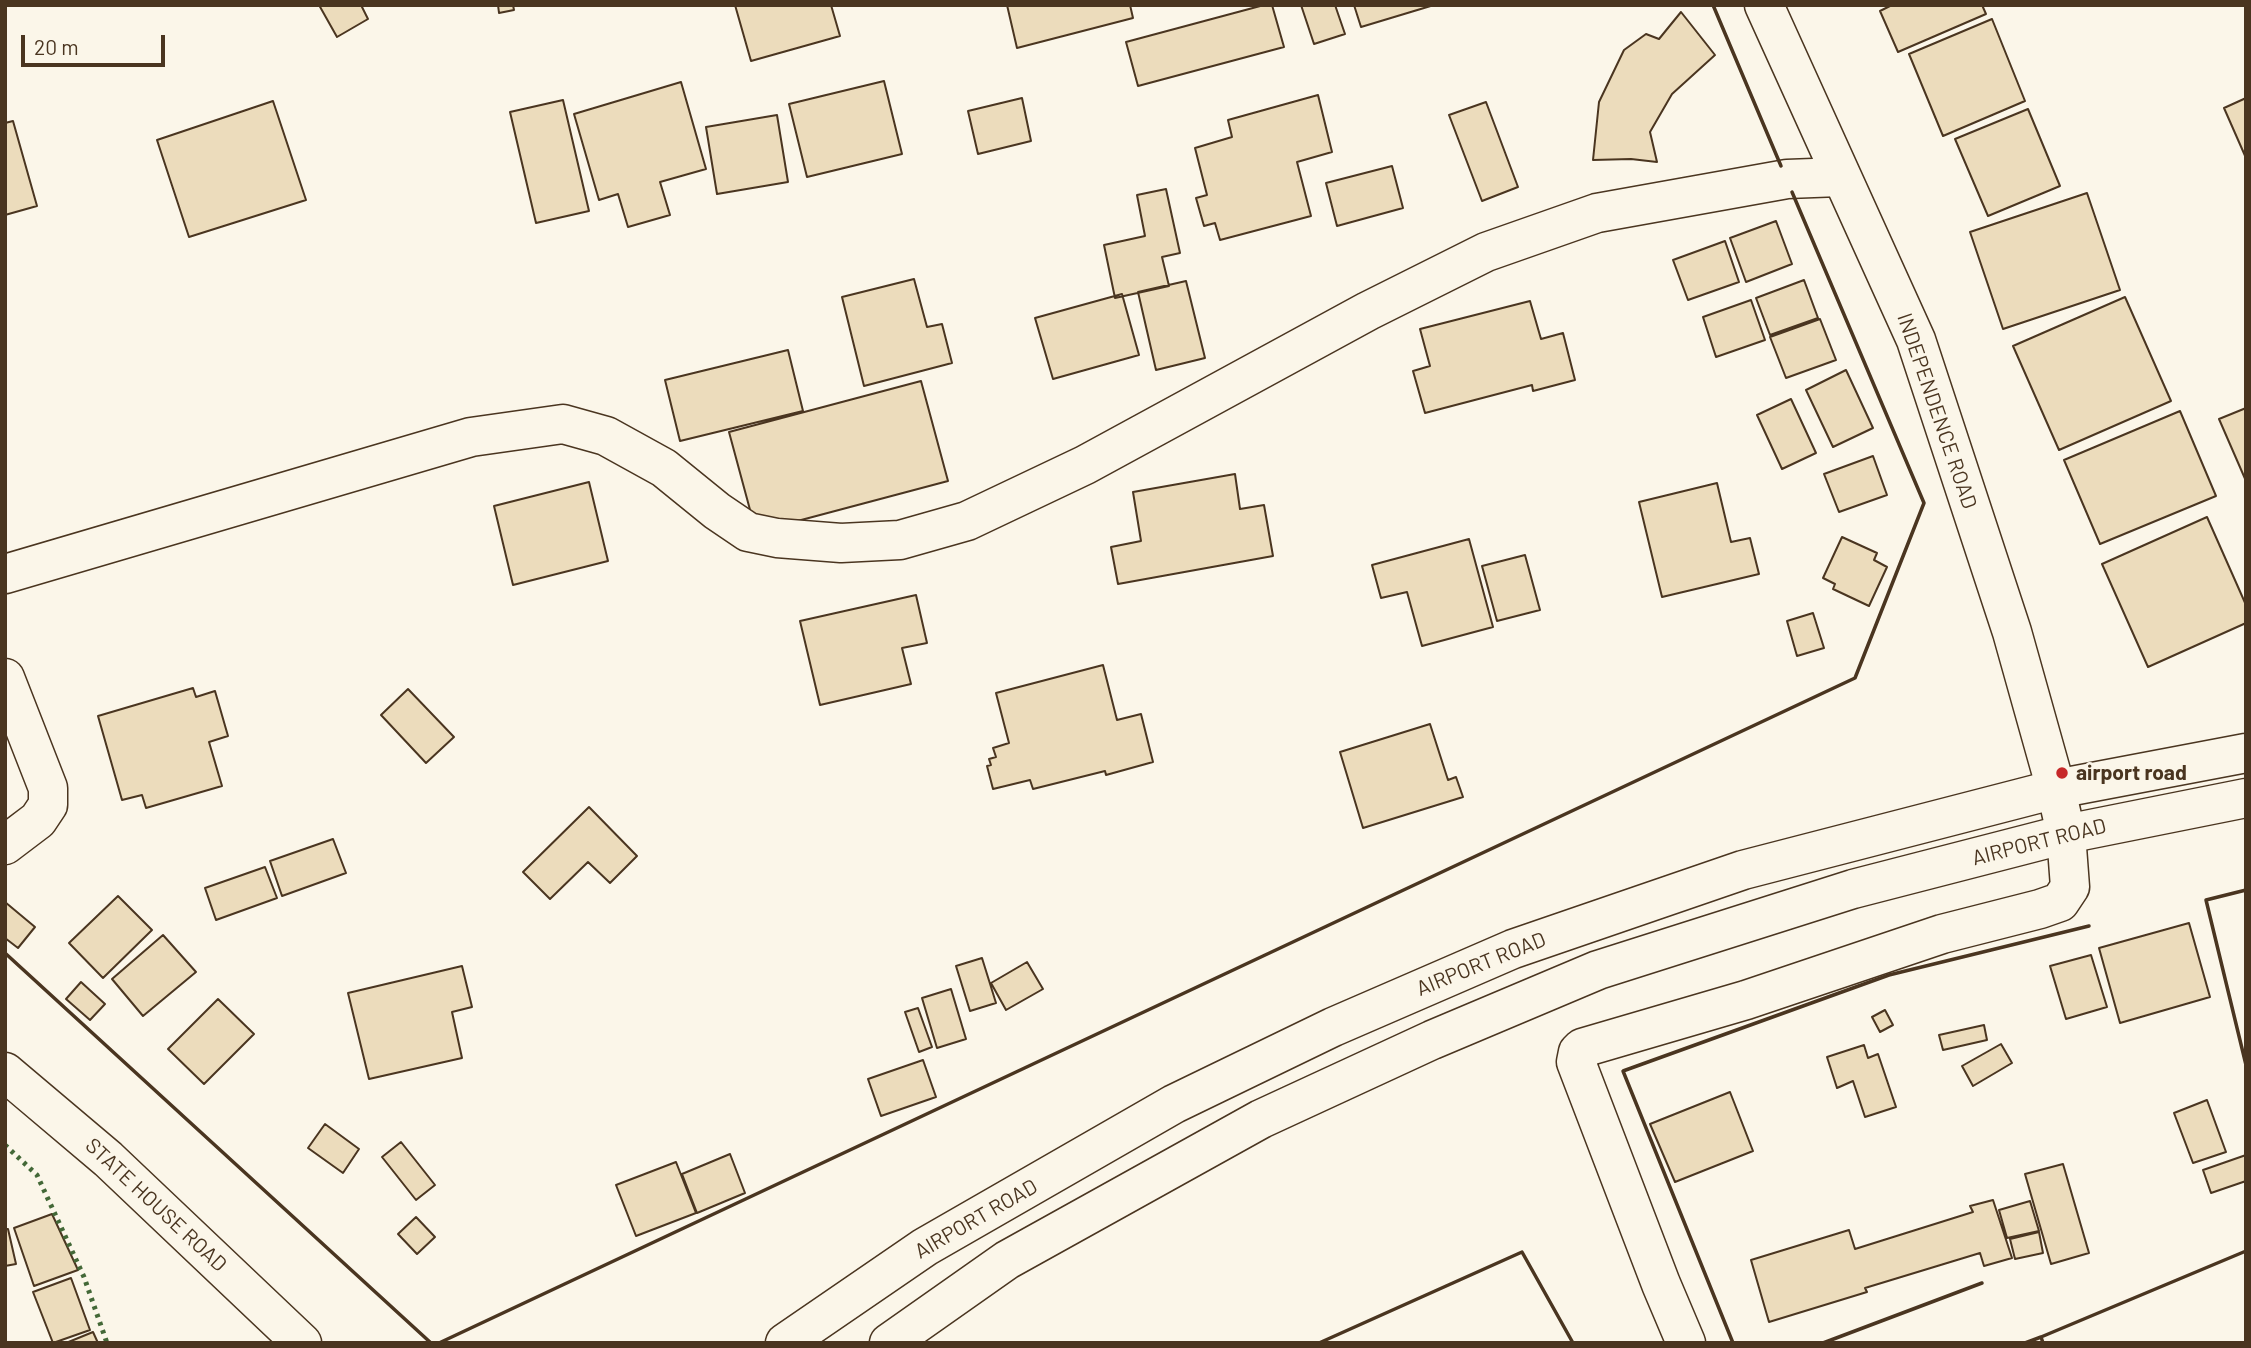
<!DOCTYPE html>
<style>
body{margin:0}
#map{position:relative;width:2251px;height:1348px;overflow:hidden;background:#fbf6e9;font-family:Barlow,sans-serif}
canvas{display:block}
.frame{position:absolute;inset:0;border:7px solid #4a3520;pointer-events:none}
.scale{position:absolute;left:21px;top:35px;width:144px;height:32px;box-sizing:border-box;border:4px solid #4a3520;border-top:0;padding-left:9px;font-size:21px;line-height:24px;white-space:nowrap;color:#4a3520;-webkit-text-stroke:5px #fbf6e9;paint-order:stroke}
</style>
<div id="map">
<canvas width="2251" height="1348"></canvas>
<div class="frame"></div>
<div class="scale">20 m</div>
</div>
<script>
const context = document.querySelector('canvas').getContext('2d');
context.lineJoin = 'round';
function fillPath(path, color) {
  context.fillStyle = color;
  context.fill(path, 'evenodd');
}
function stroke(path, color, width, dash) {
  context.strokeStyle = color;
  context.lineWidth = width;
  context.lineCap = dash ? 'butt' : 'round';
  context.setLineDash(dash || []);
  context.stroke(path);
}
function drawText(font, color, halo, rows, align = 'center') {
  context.font = font + ' Barlow,sans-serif';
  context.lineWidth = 5;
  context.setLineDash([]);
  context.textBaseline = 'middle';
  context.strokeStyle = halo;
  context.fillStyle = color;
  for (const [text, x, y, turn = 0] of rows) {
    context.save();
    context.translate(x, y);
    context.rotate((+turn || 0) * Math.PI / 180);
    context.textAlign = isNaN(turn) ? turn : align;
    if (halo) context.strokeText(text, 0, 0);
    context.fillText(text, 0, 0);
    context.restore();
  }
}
const building = new Path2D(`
 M 319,5 L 361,5 L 368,19 L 337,37 Z
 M 498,5 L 513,5 L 514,10 L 499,13 Z
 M 735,5 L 831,5 L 840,36 L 751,61 Z
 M 1007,5 L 1130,5 L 1133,18 L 1017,48 Z
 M 1264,5 L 1272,5 L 1284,47 L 1138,86 L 1126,42 Z
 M 1301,5 L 1335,5 L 1345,34 L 1314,44 Z
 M 1354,5 L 1434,5 L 1361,27 Z
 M 1892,5 L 1982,5 L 1986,14 L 1898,52 L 1880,11 Z
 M 1681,12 L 1715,55 L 1672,94 L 1650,132 L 1657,162 L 1631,159 L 1593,160 L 1599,102 L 1624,50 L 1646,34 L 1659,39 Z
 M 1992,19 L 2025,101 L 1943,136 L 1909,54 Z
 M 884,81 L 902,154 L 807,177 L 789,104 Z
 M 681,82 L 706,169 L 660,182 L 670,215 L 628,227 L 618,194 L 599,200 L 574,114 Z
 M 1318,95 L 1332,152 L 1297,162 L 1311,216 L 1220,240 L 1215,223 L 1204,226 L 1196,198 L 1207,195 L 1195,148 L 1232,137 L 1228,120 Z
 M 1022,98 L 1031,141 L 978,154 L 968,111 Z
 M 2246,98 L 2246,158 L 2224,108 Z
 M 563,100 L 589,211 L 536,223 L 510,112 Z
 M 273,101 L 306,200 L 189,237 L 157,140 Z
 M 1486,102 L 1518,187 L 1482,201 L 1449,115 Z
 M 2028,109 L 2060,186 L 1988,216 L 1955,139 Z
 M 777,115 L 788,182 L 717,194 L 706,127 Z
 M 13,121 L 37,206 L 5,215 L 5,123 Z
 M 1392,166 L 1403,208 L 1337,226 L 1326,183 Z
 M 1166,189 L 1180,253 L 1162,257 L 1169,286 L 1115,298 L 1104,245 L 1145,236 L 1137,195 Z
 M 2087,193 L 2120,290 L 2003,329 L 1970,232 Z
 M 1776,221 L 1792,264 L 1746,282 L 1730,238 Z
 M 1725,241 L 1739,282 L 1688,300 L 1673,260 Z
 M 914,279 L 927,327 L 942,324 L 952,363 L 864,386 L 842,297 Z
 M 1804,280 L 1818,318 L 1770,335 L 1756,298 Z
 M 1186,281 L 1205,358 L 1156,370 L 1138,292 Z
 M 1122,294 L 1139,355 L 1053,379 L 1035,318 Z
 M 2125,297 L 2171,401 L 2059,450 L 2013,346 Z
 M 1751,300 L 1765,340 L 1716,357 L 1703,317 Z
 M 1530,301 L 1541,339 L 1563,333 L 1575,380 L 1533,391 L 1532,385 L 1425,413 L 1413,371 L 1430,366 L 1420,329 Z
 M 1820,319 L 1836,360 L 1786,378 L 1770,337 Z
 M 788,350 L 803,411 L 680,441 L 665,380 Z
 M 1846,370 L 1873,428 L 1833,447 L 1806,390 Z
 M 921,381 L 948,481 L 756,532 L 729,432 Z
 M 1791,399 L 1816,453 L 1782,469 L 1757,415 Z
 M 2246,408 L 2246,481 L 2219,419 Z
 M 2180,411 L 2216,496 L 2100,544 L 2064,460 Z
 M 1873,456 L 1887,495 L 1839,512 L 1824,474 Z
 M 1235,474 L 1240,509 L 1264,505 L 1273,556 L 1118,584 L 1111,547 L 1141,541 L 1133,492 Z
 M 589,482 L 608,561 L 513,585 L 494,506 Z
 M 1717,483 L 1731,542 L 1750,538 L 1759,574 L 1662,597 L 1639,502 Z
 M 2207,517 L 2246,605 L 2246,623 L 2148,667 L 2102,564 Z
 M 1842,537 L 1877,553 L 1874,560 L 1887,567 L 1869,606 L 1833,589 L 1835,584 L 1823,578 Z
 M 1469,539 L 1493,627 L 1422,646 L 1407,592 L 1381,598 L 1372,565 Z
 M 1525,555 L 1540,610 L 1497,621 L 1482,566 Z
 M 916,595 L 927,643 L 902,648 L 911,684 L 820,705 L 800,621 Z
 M 1813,613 L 1824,648 L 1797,656 L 1787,621 Z
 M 1103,665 L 1117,720 L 1141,714 L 1153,762 L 1106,775 L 1105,771 L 1033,789 L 1030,780 L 993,789 L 987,766 L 991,765 L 989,759 L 996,757 L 993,748 L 1009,743 L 996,693 Z
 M 193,688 L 196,697 L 215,691 L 228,736 L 209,742 L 222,786 L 146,808 L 142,795 L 122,800 L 98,716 Z
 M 408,689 L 454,737 L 426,763 L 381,715 Z
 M 1430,724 L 1448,780 L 1456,777 L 1463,797 L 1363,828 L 1340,752 Z
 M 589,807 L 637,856 L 610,883 L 588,862 L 550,899 L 523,872 Z
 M 333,839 L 346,873 L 282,896 L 270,861 Z
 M 265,867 L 277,898 L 216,920 L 205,888 Z
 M 118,896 L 152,930 L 103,978 L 69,943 Z
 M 5,902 L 35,927 L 18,948 L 5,938 Z
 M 2189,923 L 2210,997 L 2120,1023 L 2099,948 Z
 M 163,935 L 196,972 L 143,1016 L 112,979 Z
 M 2091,955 L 2107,1007 L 2066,1019 L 2050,966 Z
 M 982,958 L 996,1003 L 970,1011 L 956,966 Z
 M 1027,962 L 1043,989 L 1006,1010 L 991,983 Z
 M 462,966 L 472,1007 L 452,1012 L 462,1058 L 369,1079 L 348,993 Z
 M 81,982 L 105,1004 L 90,1020 L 66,999 Z
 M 951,989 L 966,1039 L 937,1048 L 922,998 Z
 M 218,999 L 254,1034 L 204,1084 L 168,1049 Z
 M 918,1008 L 932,1047 L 919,1052 L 905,1012 Z
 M 1885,1010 L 1893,1025 L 1880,1032 L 1872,1017 Z
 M 1984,1025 L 1987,1040 L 1943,1050 L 1939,1035 Z
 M 2001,1044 L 2012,1063 L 1973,1086 L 1962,1066 Z
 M 1864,1045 L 1868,1058 L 1878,1054 L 1896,1107 L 1865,1117 L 1853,1081 L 1837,1088 L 1827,1057 Z
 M 923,1060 L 936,1097 L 881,1116 L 868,1079 Z
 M 1730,1092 L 1753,1151 L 1675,1182 L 1650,1124 Z
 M 2207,1100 L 2226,1152 L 2193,1163 L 2174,1113 Z
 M 325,1124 L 359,1149 L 343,1173 L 308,1148 Z
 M 401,1142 L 435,1185 L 416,1200 L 382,1157 Z
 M 730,1154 L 745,1193 L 697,1213 L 682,1174 Z
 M 2246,1155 L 2246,1181 L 2211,1193 L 2203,1170 Z
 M 676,1162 L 696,1213 L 636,1236 L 616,1185 Z
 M 2063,1164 L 2089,1253 L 2051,1264 L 2025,1174 Z
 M 1993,1200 L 2012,1258 L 1984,1266 L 1980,1253 L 1865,1288 L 1867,1292 L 1769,1322 L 1751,1260 L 1849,1230 L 1855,1249 L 1973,1212 L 1970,1206 Z
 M 2030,1201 L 2039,1231 L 2007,1238 L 1999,1210 Z
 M 52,1214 L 78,1270 L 34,1286 L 14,1228 Z
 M 416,1217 L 435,1237 L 417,1254 L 398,1234 Z
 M 5,1229 L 8,1229 L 16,1264 L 5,1266 Z
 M 2039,1232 L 2043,1253 L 2015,1259 L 2010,1239 Z
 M 71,1278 L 90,1330 L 53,1343 L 33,1292 Z
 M 93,1332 L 98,1343 L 66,1343 Z`);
const street = new Path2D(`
 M 5,574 L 471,437 L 563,424 L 606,436 L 664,468 L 717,511 L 748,532 L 777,538 L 841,543 L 900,540 L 967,521 L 1085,465 L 1368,311 L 1486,252 L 1597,213 L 1787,179 L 1840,177
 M 5,678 L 48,788 L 48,805 L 38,820 L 5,845
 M 1686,1343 L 1661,1284 L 1576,1062 L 1578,1052 L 1582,1048 L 1746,1000 L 1942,934 L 2040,909 L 2060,902 L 2070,887 L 2066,834`);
const secondary = new Path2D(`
 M 1764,5 L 1916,340 L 2012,632 L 2056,789 L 2066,834
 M 5,1072 L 108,1159 L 302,1343`);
const primary = new Path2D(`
 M 785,1343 L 925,1247 L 1174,1104 L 1333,1027 L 1513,949 L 1743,870 L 2056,789 L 2246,753
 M 889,1343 L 1007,1260 L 1261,1119 L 1432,1040 L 1598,970 L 1853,889 L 2066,834 L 2246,798`);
const hedge = new Path2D(`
 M 5,1145 L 37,1175 L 84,1277 L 107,1343`);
const wall = new Path2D(`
 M 1713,5 L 1781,166
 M 5,880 L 5,883
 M 2246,890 L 2206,900 L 2246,1065
 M 5,953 L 431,1343
 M 439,1343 L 1855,678 L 1924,503 L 1792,192
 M 1319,1343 L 1522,1252 L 1573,1343
 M 1733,1343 L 1623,1071 L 1889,975 L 2089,926
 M 1823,1343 L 1982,1283
 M 2025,1343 L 2041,1337 L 2043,1343 L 2041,1337 L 2246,1251`);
const markers = [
 [2062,773,7,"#c62828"]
];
const streetNames = [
 ["INDEPENDENCE ROAD",1937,411,71],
 ["AIRPORT ROAD",2039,842,-14],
 ["AIRPORT ROAD",1481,964,-22],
 ["STATE HOUSE ROAD",156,1205,43],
 ["AIRPORT ROAD",976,1219,-30]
];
const poiNames = [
 ["airport road",2076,773]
];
fillPath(building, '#ecdcbc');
stroke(building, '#4a3520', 2);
stroke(street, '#4a3520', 41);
stroke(secondary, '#4a3520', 41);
stroke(primary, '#4a3520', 41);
stroke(street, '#fbf6e9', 38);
stroke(secondary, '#fbf6e9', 38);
stroke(primary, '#fbf6e9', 38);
stroke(hedge, '#436837', 5, [3.5, 5]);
stroke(wall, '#4a3520', 3.5);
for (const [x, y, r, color] of markers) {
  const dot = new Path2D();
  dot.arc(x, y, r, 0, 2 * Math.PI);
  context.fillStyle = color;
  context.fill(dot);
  stroke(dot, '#fbf6e9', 2.5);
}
drawText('21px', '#4a3520', '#fbf6e9', streetNames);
drawText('bold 21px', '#4a3520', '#fbf6e9', poiNames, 'left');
</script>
